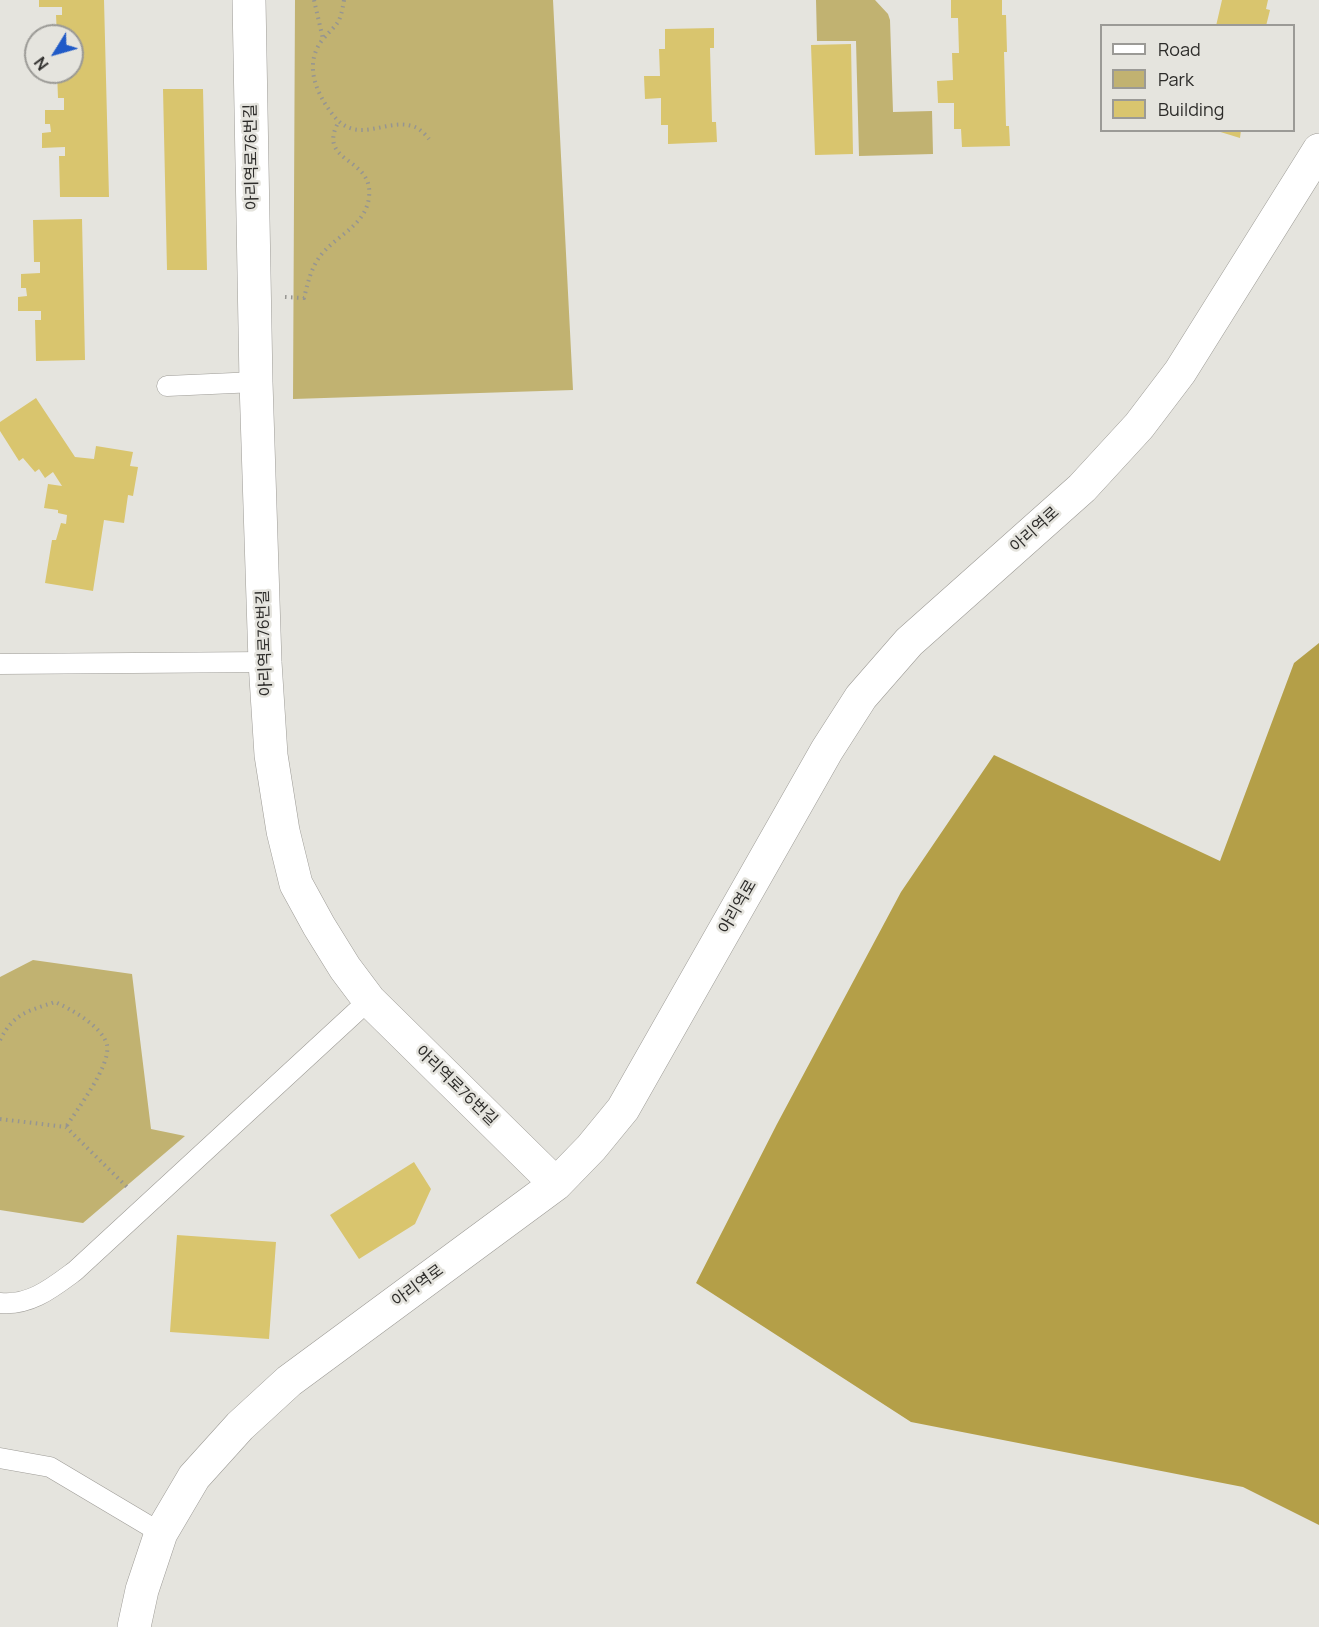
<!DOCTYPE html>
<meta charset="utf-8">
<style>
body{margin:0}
#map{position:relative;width:1319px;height:1627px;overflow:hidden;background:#e5e4de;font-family:Manrope,sans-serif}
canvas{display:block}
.legend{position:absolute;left:1100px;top:24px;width:195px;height:108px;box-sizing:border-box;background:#e5e4de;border:2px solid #9b9a96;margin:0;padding:8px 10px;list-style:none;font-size:18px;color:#2d2c2a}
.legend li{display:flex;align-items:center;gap:12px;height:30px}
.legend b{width:30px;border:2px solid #9b9a96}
.north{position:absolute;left:24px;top:24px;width:60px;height:60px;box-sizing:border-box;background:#e5e4de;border:2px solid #9b9a96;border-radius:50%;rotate:233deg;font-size:16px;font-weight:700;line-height:24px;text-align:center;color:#2d2c2a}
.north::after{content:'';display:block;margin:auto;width:21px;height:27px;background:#205ac7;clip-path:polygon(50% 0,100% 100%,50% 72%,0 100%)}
</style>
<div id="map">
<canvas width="1319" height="1627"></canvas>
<ul class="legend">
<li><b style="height:8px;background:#fff"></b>Road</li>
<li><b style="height:16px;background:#c1b271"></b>Park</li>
<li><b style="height:16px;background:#d9c56e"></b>Building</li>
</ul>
<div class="north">N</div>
</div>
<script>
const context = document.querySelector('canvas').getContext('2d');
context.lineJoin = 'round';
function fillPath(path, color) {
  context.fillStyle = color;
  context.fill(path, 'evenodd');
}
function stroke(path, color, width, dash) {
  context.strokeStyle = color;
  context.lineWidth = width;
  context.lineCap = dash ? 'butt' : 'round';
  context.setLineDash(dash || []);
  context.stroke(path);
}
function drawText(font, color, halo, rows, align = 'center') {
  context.font = font + ' Manrope,"Noto Sans KR",sans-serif';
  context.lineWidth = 5;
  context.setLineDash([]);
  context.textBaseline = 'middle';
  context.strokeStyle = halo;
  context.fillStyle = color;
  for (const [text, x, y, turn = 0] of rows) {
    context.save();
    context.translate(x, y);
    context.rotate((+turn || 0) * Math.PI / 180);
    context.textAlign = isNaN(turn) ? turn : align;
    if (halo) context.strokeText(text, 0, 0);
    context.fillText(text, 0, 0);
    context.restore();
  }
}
const green = new Path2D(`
 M 295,0 L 553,0 L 573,390 L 293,399 Z
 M 816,0 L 875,0 L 888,14 L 890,20 L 893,112 L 932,111 L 933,154 L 859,156 L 856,41 L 817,41 Z
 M 33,960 L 132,974 L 151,1129 L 185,1136 L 83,1223 L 0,1210 L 0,977 Z`);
const forest = new Path2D(`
 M 1319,643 L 1319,1525 L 1243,1487 L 911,1422 L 696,1283 L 777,1124 L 901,892 L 994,755 L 1220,861 L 1294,663 Z`);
const building = new Path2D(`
 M 39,0 L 104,0 L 109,197 L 60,197 L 59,156 L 65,156 L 65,147 L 42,148 L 42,133 L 51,132 L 50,124 L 45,124 L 45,110 L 64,110 L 64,98 L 58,98 L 57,72 L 72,72 L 72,36 L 57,36 L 56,15 L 62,15 L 62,7 L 39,7 Z
 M 951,0 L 1002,0 L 1002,15 L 1006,15 L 1007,52 L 1004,52 L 1006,126 L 1009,126 L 1010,146 L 962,147 L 961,129 L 954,129 L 954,103 L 938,103 L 937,81 L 953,80 L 952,53 L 959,53 L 958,18 L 951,18 Z
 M 1222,0 L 1268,0 L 1266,9 L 1270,10 L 1266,26 L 1216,26 Z
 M 714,28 L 714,48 L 710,48 L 712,122 L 716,122 L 717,142 L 668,144 L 668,125 L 661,125 L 661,98 L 645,99 L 644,76 L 660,76 L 659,49 L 665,49 L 665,29 Z
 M 851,44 L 853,154 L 815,155 L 811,45 Z
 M 163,89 L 203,89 L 207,270 L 167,270 Z
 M 1214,130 L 1241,130 L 1240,138 Z
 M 82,219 L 85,360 L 36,361 L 35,320 L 41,320 L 41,311 L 18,311 L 18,297 L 27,296 L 26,288 L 21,288 L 21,274 L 40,273 L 40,262 L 34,262 L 33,220 Z
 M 36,398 L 75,457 L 94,459 L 96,446 L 133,452 L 130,466 L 138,467 L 133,496 L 128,495 L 124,523 L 104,520 L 93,591 L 45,583 L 52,540 L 56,540 L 61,523 L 66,524 L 67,515 L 58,513 L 58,510 L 44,508 L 48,484 L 62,486 L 53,472 L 45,478 L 39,469 L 35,472 L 23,458 L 19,461 L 0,431 L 0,422 Z
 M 414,1162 L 431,1189 L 415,1224 L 359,1259 L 330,1215 Z
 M 177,1235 L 276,1242 L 269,1339 L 170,1332 Z`);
const path = new Path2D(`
 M 314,0 L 323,39
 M 344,0 C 340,25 338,22 323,39 C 303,64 316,93 333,115 C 358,147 387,116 415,127 C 420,129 425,134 429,139
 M 285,297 L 304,298 C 308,282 311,268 321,255 C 337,235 366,225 369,197 C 374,156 315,164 339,121
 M 0,1040 C 14,1013 28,1011 55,1002 C 71,1009 103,1027 107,1045 C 111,1066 77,1109 66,1127
 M 0,1119 L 66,1127 L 127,1187`);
const lane = new Path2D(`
 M 167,386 L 256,382
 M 0,664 L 265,662
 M 0,1303 C 30,1306 52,1288 75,1271 L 369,1000
 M 0,1458 L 50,1467 L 161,1533`);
const street = new Path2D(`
 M 249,0 L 256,382 L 265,662 L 271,755 L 283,831 L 296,884 L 319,926 L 345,968 L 369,1000 L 556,1184
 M 134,1627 L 142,1590 L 161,1533 L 194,1477 L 240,1426 L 289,1381 L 556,1184 L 591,1148 L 623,1109 L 827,750 L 861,697 L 909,642 L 1082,488 L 1139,426 L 1180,372 L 1319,150`);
const streetNames = [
 ["아리역로76번길",252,157,-91],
 ["아리역로",1035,530,-42],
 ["아리역로76번길",265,643,-92],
 ["아리역로",738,907,-60],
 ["아리역로76번길",456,1086,44],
 ["아리역로",418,1286,-36]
];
fillPath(green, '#c1b271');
fillPath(forest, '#b49f48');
fillPath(building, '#d9c56e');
stroke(lane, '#9d9b96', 21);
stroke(street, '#9d9b96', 34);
stroke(path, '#969591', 4, [1.5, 4.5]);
stroke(lane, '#fff', 20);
stroke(street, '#fff', 33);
drawText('16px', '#2d2c2a', '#e5e4de', streetNames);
</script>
